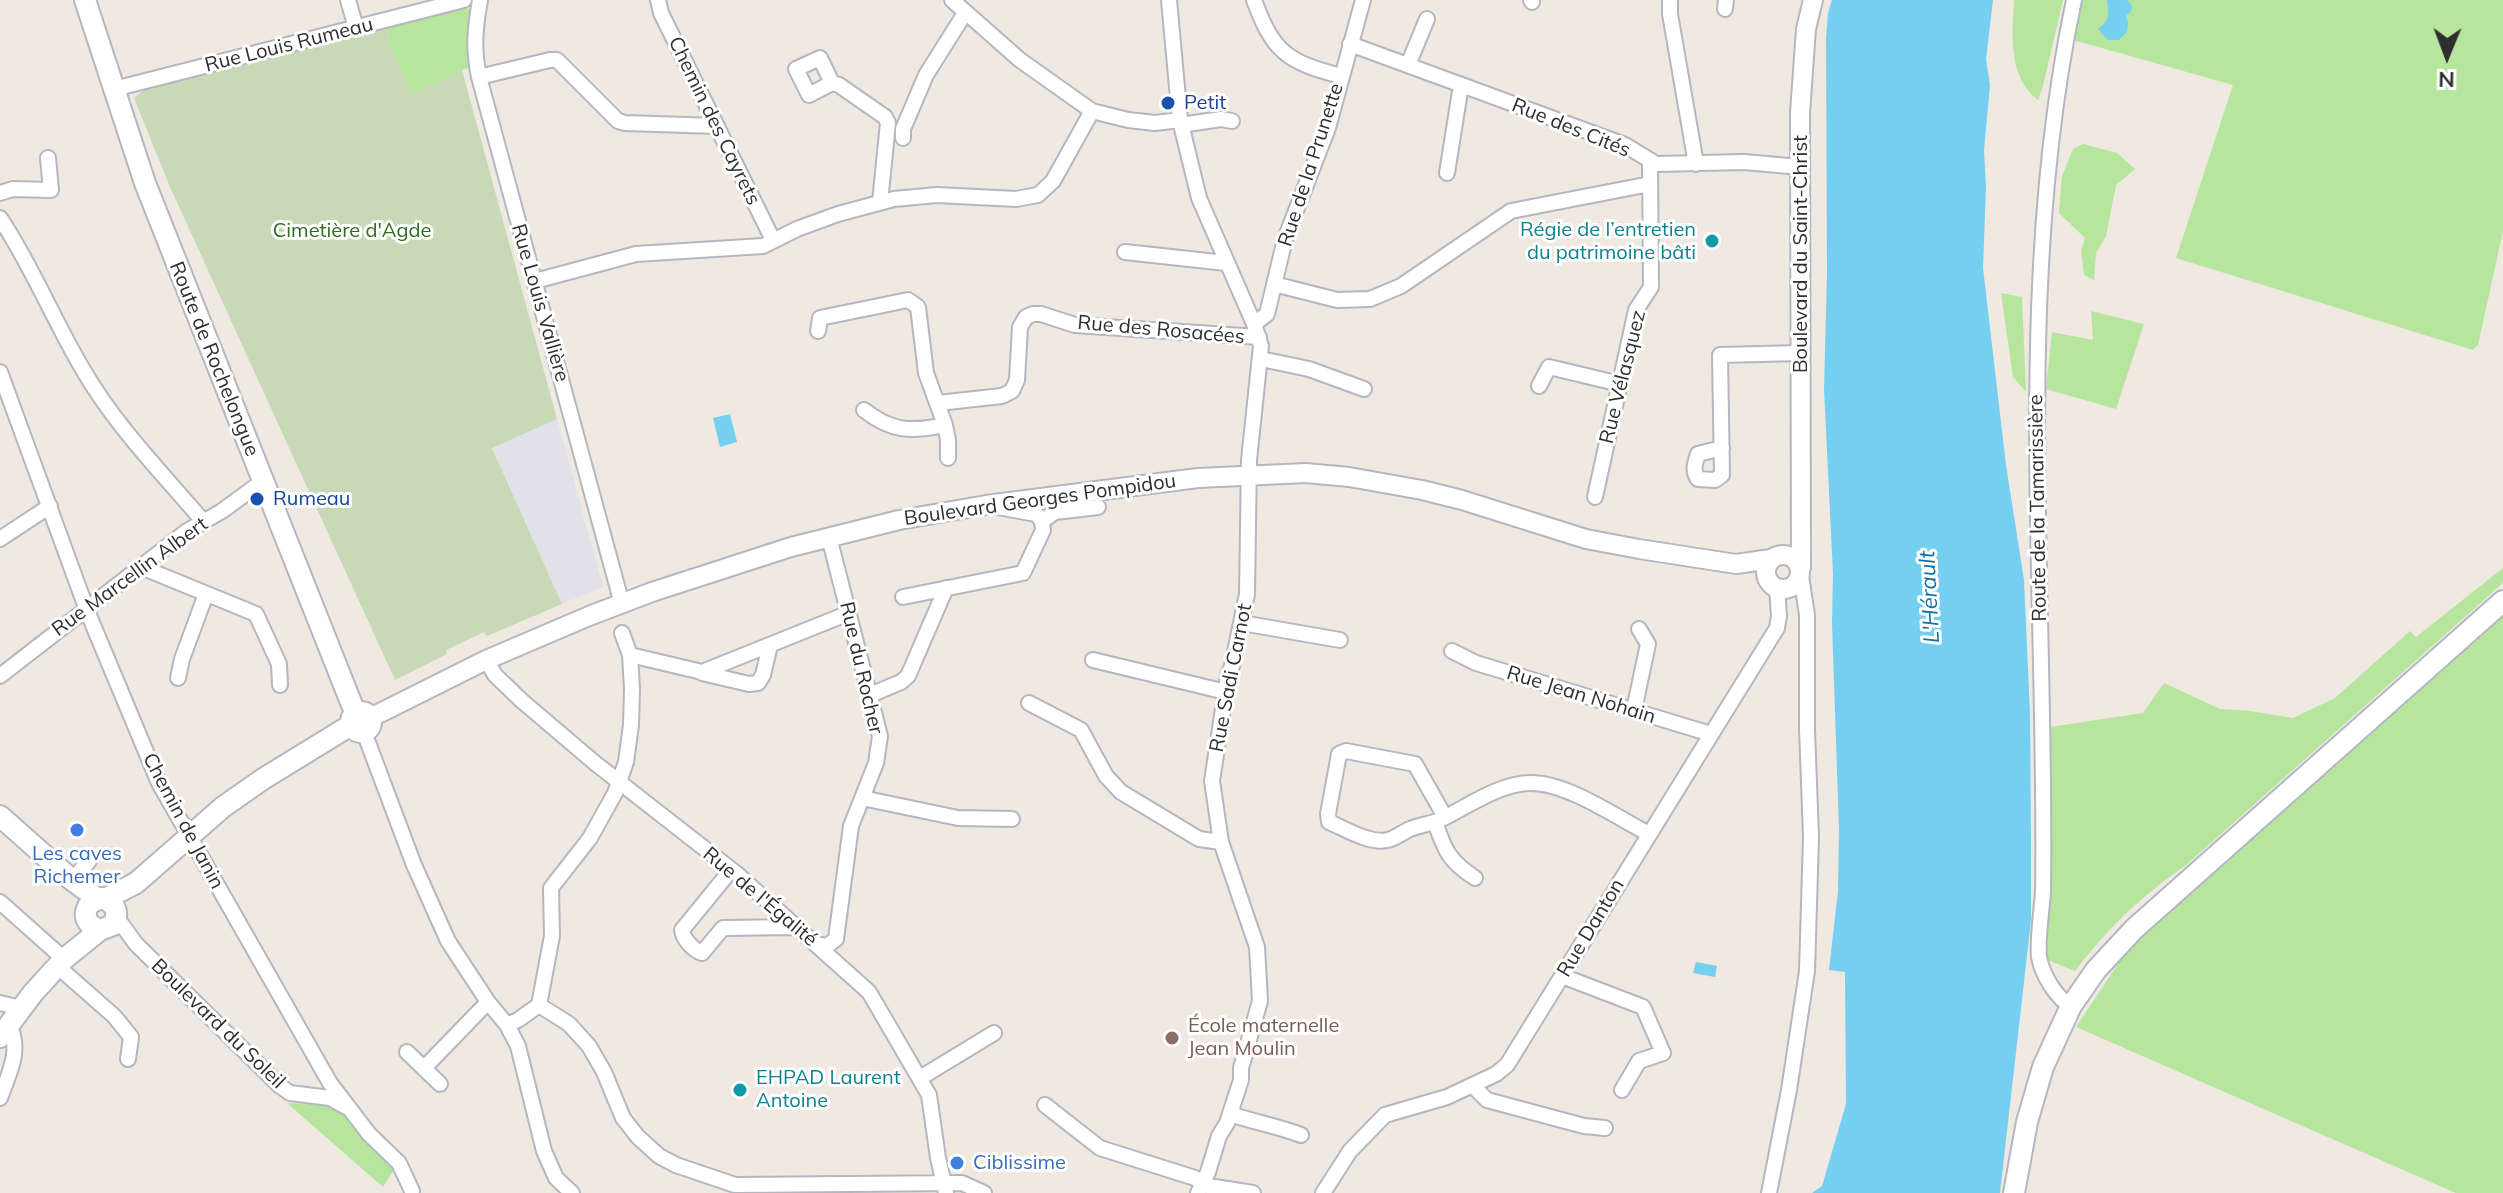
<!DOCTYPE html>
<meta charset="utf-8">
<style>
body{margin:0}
#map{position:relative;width:2503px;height:1193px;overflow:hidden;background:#efe9e1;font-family:Mulish,sans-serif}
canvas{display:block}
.north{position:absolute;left:2407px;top:16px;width:80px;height:80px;-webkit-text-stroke:6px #fff;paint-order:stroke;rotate:181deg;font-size:22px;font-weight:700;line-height:32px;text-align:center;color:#2e2e2e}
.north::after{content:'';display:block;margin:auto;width:28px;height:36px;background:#2e2e2e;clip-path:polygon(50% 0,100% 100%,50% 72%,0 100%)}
</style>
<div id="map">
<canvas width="2503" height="1193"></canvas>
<div class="north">N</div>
</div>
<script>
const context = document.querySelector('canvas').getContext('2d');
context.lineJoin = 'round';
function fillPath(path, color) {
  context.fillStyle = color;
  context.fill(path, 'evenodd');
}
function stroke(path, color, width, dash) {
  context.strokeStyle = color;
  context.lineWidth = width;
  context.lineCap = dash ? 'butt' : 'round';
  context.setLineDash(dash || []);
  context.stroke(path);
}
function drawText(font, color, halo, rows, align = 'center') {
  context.font = font + ' Mulish,sans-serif';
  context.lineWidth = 6;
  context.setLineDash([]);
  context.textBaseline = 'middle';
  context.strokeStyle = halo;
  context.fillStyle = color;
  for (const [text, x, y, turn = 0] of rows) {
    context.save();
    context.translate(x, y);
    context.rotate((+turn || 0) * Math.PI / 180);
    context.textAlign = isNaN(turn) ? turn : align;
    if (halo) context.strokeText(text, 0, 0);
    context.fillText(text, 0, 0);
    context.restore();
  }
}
const industrial = new Path2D(`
 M 557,419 L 603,587 L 562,604 L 492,447 Z`);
const green = new Path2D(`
 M 2014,0 L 2063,0 L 2043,86 L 2038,100 C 2008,78 2012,34 2014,0 Z
 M 2078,0 L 2503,0 L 2503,231 L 2478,345 L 2473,350 L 2176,258 L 2233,85 L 2070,39 Z
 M 465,4 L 471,13 L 466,43 L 469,67 L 412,95 L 392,51 L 386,29 Z
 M 2083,144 L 2117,153 L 2135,169 L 2116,185 L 2106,236 L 2096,253 L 2094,280 L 2084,275 L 2081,250 L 2085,238 L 2059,213 L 2062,176 L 2073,149 Z
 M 2001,293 L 2022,297 L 2026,392 L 2013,377 Z
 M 2091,311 L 2144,324 L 2116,409 L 2046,389 L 2052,332 L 2093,340 Z
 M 2503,568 L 2503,583 L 2186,865 C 2140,897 2109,927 2075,971 L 2045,959 L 2048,934 L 2050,727 L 2143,713 L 2164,683 L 2220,709 L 2251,711 L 2293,718 L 2335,698 L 2410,631 L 2416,637 Z
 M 2503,612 L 2503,1193 L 2456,1193 L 2076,1027 L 2130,946 Z
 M 287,1103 L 335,1106 L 395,1168 L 383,1187 Z`);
const cemetery = new Path2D(`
 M 386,29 L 392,51 L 412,94 L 462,70 L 557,419 L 492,448 L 562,604 L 487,636 L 484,632 L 446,650 L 447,654 L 395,680 L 170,187 L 134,98 L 144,90 Z`);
const water = new Path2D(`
 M 1832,0 L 1993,0 L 1986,59 L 1990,85 L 1984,150 L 1986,187 L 1983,268 L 2006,465 L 2024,580 L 2030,714 L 2031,840 L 2031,920 L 2000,1193 L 1812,1193 L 1822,1186 L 1846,1104 L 1845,972 L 1829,970 L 1838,891 L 1839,830 L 1832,623 L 1833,574 L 1824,389 L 1827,273 L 1826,39 L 1828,13 Z
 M 2107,0 L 2127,0 L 2132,6 L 2131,11 L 2126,16 L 2128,22 L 2127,32 L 2119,40 L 2108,40 L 2098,29 C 2112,18 2108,14 2107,0 Z
 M 730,414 L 737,442 L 720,447 L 713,418 Z
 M 1696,962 L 1717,966 L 1715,977 L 1693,973 Z`);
const minor = new Path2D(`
 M 348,0 L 356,28
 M 480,0 C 475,29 473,48 479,77 L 622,604
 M 658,0 L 661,13 L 773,240
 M 952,0 L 1020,60 L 1092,111 L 1128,120 L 1155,123 L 1180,120
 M 1169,0 L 1180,120 L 1199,198 L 1254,324 L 1261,346 L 1249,460 L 1247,594 L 1232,666 L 1228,676 L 1212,781 L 1221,842 L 1257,947 L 1260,1001 L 1241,1068 L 1241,1080 L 1227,1123 L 1219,1136 L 1208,1172 L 1198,1193
 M 1254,0 C 1273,52 1287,62 1341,76
 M 1531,0 L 1532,2
 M 1670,0 L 1670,14 L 1696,164
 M 1725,9 L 1726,0
 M 1350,44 L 1625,145 L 1656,164 L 1744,162 L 1800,167
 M 1408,65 L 1427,19
 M 479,77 L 550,60 L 557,60 L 618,121 L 625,123 L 717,126
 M 832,83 L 809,95 L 796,69 L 820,58 L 832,83 L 839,85 L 885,117 L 888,123 L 880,202
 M 114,89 L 464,0
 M 1181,125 L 1221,119 L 1232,121
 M 903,138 L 903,129 L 926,75 L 965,13
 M 1447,173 L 1461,85
 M 0,193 L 13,189 L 51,190 L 48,158
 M 0,218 C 32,266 53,319 82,368 C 114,424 161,472 203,521
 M 1125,252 L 1226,263
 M 535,281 L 636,254 L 763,246 L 797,229 L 838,214 L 894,199 L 937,195 L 1016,199 L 1038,195 L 1053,181 L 1092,111
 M 1274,284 L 1337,300 L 1370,299 L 1401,286 L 1511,211 L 1650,184
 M 1254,324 L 1267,314 L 1285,239 L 1328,128 L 1363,0
 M 818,331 L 820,318 L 908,300 L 918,307 L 926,373 L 945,425 L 948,440 L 948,458
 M 1261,359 L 1309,369 L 1364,389
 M 0,372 L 88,613 L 159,783 L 330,1083 L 369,1134 L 399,1163 L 412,1191
 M 1539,386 L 1549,367 L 1620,384
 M 938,403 L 1002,396 L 1012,391 L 1017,380 L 1020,327 L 1026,317 L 1033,314 L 1041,314 L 1075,325 L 1259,337
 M 864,410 C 892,432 911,432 945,425
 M 1722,448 L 1698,454 C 1695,463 1692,471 1698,479 L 1715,480 L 1722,475 L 1720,355 L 1801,353
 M 1595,497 L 1636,310 L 1651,287 L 1650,162
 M 998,507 L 1036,514 L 1042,521
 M 0,539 L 50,506
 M 141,567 L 256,614 L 279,664 L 280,685
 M 903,597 L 1023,573 L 1043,530 L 1042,521 L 1055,512 L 1098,507
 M 1242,623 L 1340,640
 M 1452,651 L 1476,663 L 1711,734
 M 630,655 L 702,672 L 849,613
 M 486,660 L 495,675 L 522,701 L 595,763 L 737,874 L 869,992 L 929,1095 L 938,1158 L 946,1193
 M 1093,660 L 1226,692
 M 702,673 L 749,684 L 758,683 L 763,675 L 770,645
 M 0,676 L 187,531 L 222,511 L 263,481
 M 178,678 L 182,659 L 206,594
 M 870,695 L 901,682 L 908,676 L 946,588
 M 1029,703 L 1081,730 L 1106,776 L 1121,792 L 1199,839 L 1221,842
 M 1634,710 L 1648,644 L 1639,629
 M 364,732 L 414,865 L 448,941 L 488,1002 L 507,1025 L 518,1046 L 544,1151 L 556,1178 L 572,1193
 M 862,798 L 958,818 L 1012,819
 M 1445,817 L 1415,764 L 1346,751 L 1339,754 L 1328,814 L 1329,822 C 1346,829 1369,844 1388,840 C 1396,838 1403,832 1410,829 C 1420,825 1430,824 1440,820 C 1467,807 1499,783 1531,783 C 1568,783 1616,817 1649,834
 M 1435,822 C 1445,851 1449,861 1475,878
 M 731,870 L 682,930 C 683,939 693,950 702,953 L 723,928 L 796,927
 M 72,880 L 89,861
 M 0,902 L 64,959
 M 117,918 L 136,944 L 280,1086 L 290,1093 L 330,1098 L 346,1107
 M 815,944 L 827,946 L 836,939 L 851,826 L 876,763 L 880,736 L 829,537
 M 57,966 L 114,1016 L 131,1037 L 128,1059
 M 1562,976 L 1643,1007 L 1663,1053 L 1639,1061 L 1622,1090
 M 0,1003 L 21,1008
 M 539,1005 L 569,1024 L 589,1046 L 604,1072 L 623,1118 L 638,1137 L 659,1156 L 676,1165 L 735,1185 L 962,1183 L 984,1193
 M 539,1005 L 552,936 L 551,888 L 590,838 L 615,793 L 626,762 L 631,725 L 632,689 L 630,655 L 622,633
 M 2071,1006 C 2056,998 2042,974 2039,957 C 2037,938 2042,911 2043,891 C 2044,833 2043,774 2042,716 C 2038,476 2024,236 2074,0
 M 507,1025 L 518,1020 L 539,1005
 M 407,1052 L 440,1084
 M 424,1068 L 488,1002
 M 920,1078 L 994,1033
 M 1473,1086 L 1487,1100 L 1584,1126 L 1605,1128
 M 0,1098 C 9,1073 22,1051 9,1024
 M 1045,1105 L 1100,1148 L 1195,1178 L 1208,1186 L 1253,1193
 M 1230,1114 C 1254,1122 1277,1126 1301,1135
 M 1323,1193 L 1350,1151 L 1385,1115 L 1447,1097 L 1496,1074 L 1507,1065 L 1777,628 L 1779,616 L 1777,588
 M 1769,1193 L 1789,1090 L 1807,971 L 1811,837 L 1807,729 L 1807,615 L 1801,576`);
const tertiary = new Path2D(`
 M1766 572a17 17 0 1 1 34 0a17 17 0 1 1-34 0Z
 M 1801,567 L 1800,113 L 1806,29 L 1813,0
 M 370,718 L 486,660 L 589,616 L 652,592 L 791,547 L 899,520 L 986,505 L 1198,478 L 1306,473 L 1349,477 L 1422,490 L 1462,500 L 1586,539 L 1639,549 L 1736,564 L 1771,559`);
const secondary = new Path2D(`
 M 85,0 L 145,183 L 352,705 L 357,713
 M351 722a10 10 0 1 1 20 0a10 10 0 1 1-20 0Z
 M 0,816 L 72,880 L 98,899
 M 105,899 L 136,883 L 223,807 L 263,779 L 351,725
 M 0,1037 L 33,993 L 64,959 L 100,930 L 113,925 C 120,912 115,903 102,898 L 91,902 C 81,915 86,925 100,930
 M 2014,1193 L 2027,1122 L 2043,1067 L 2071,1006 L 2096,970 L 2134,929 L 2503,601`);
const markers = [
 [1168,103,8,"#1a4fb4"],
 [1712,241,8,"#0f9aa8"],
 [257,499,8,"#1a4fb4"],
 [77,830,8,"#3f7fe0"],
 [1172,1038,8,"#8d6e63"],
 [740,1090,8,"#0f9aa8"],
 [957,1163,8,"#3f7fe0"]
];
const streetNames = [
 ["Rue Louis Rumeau",289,45,-14],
 ["Chemin des Cayrets",714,121,64],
 ["Rue des Cités",1571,128,22],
 ["Rue de la Prunette",1311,165,-72],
 ["Boulevard du Saint-Christ",1801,254,-90],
 ["Rue Louis Vallière",540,303,74],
 ["Rue des Rosacées",1161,330,5],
 ["Route de Rochelongue",214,359,68],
 ["Rue Vélasquez",1623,377,-76],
 ["Boulevard Georges Pompidou",1040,500,-8],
 ["Route de la Tamarissière",2038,508,-91],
 ["Rue Marcellin Albert",130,577,-36],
 ["Rue du Rocher",861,668,77],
 ["Rue Sadi Carnot",1231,678,-79],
 ["Rue Jean Nohain",1581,695,17],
 ["Chemin de Janin",183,821,62],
 ["Rue de l'Égalité",760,897,40],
 ["Rue Danton",1591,928,-59],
 ["Boulevard du Soleil",218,1024,44]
];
const transitNames = [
 ["Petit",1184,103],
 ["Rumeau",273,499]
];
const cultureNames = [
 ["Régie de l’entretien",1696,230],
 ["du patrimoine bâti",1696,253],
 ["EHPAD Laurent",756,1078,"left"],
 ["Antoine",756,1101,"left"]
];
const parkNames = [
 ["Cimetière d'Agde",352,231]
];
const shopNames = [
 ["Les caves",77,854],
 ["Richemer",77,877],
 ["Ciblissime",973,1163,"left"]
];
const educationNames = [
 ["École maternelle",1188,1026],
 ["Jean Moulin",1188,1049]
];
const waterNames = [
 ["L'Hérault",1930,597,-93]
];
fillPath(industrial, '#e3e1e8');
fillPath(green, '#b6e59e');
fillPath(cemetery, '#c8d9b8');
fillPath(water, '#75cff0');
stroke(minor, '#b4b7c1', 18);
stroke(tertiary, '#b4b7c1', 22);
stroke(secondary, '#b4b7c1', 24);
stroke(minor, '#fff', 14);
stroke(tertiary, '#fff', 18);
stroke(secondary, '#fff', 20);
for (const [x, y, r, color] of markers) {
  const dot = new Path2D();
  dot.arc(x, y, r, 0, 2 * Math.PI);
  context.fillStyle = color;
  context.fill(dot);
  stroke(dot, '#fff', 3);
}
drawText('20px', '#2e2e2e', '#fff', streetNames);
drawText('20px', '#164399', '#fff', transitNames, 'left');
drawText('20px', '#0d838f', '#fff', cultureNames, 'right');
drawText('20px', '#2c6e1b', '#fff', parkNames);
drawText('20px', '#366cbe', '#fff', shopNames);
drawText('20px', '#785e54', '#fff', educationNames, 'left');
drawText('italic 22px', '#0d6fa3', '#fff', waterNames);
</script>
